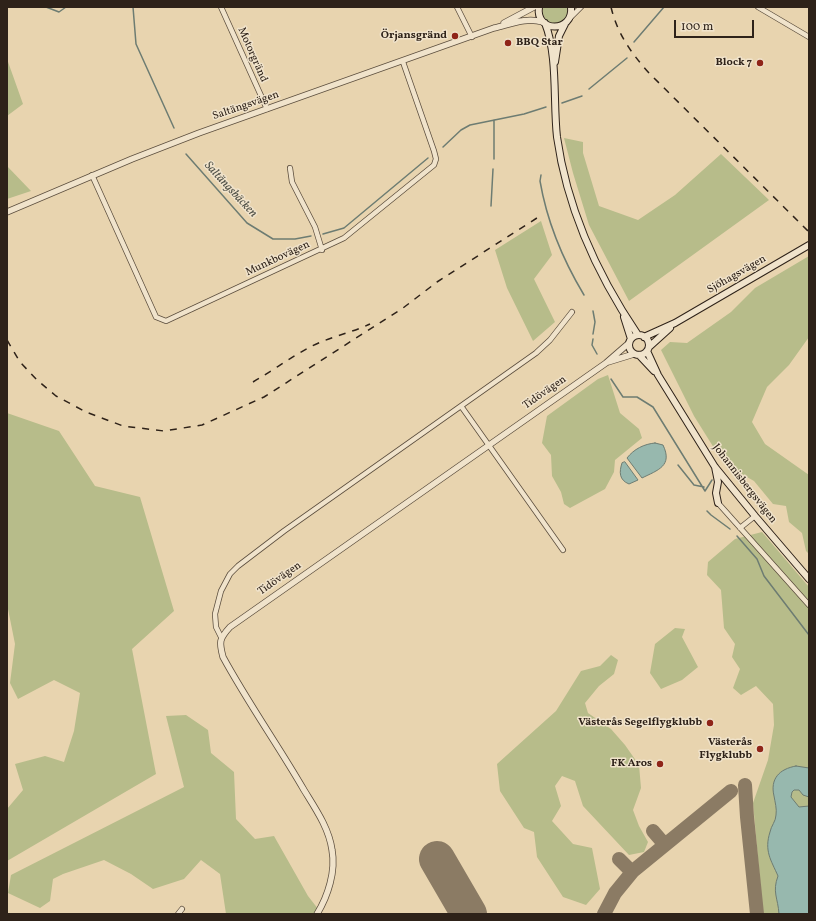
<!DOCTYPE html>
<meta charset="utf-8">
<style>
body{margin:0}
#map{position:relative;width:816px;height:921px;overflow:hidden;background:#e8d4af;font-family:Vollkorn,serif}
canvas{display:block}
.frame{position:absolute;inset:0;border:8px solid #2e2219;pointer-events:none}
.scale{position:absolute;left:674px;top:20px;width:80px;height:18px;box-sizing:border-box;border:2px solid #2e2219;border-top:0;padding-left:5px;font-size:12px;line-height:14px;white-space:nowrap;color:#2e2219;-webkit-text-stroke:3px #f0e3cb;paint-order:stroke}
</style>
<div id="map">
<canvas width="816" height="921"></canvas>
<div class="frame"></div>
<div class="scale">100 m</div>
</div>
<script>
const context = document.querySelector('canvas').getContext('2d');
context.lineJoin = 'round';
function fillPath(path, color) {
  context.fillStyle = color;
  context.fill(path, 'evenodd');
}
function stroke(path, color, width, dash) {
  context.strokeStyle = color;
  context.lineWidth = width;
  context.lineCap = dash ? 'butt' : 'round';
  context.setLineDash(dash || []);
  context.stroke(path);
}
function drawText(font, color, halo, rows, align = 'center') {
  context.font = font + ' Vollkorn,serif';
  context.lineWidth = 3;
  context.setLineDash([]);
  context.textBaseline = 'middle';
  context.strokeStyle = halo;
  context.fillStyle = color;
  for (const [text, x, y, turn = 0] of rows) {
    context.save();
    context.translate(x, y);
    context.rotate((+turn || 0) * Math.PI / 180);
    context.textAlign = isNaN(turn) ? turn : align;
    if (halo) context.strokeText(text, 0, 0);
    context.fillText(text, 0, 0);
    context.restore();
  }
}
const green = new Path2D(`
 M 543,7 L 567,7 C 572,29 539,29 543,7 Z
 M 7,59 L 23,104 L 7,116 Z
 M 564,138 L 583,142 L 583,153 L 599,206 L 638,220 L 675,195 L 721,154 L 769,200 L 629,301 L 589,225 L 573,173 Z
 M 7,166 L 31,191 L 7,199 Z
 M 541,221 L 552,255 L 534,279 L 555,322 L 533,341 L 507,288 L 495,250 Z
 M 809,256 L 809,337 L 789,365 L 767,387 L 752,422 L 765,444 L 809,475 L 809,554 L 806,551 L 802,533 L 789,522 L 786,506 L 773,504 L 754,481 L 724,464 L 694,416 L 661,350 L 670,342 L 687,343 L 731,312 L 755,288 Z
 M 608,375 L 620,413 L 639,429 L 642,438 L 615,460 L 614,472 L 605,489 L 570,508 L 564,504 L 561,492 L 552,476 L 551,455 L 542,443 L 547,416 L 598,379 Z
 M 7,413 L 59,431 L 95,486 L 140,497 L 174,611 L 132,649 L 156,774 L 7,861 L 7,809 L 23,790 L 15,764 L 45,756 L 64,762 L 74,731 L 80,693 L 54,680 L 18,699 L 10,683 L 15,644 L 7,604 Z
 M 762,532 L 809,587 L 809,914 L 763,914 L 753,803 L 768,760 L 774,725 L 773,704 L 756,686 L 741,695 L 733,688 L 740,669 L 732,657 L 735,644 L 724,628 L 721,590 L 707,575 L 708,562 L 735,539 Z
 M 675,628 L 685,629 L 682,637 L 698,667 L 682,680 L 661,689 L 650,673 L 655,644 Z
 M 611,655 L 618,660 L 614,674 L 599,686 L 585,703 L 588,713 L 611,729 L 625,745 L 639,765 L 641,788 L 633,810 L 639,826 L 648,842 L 644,852 L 629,855 L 583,806 L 575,781 L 562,776 L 555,786 L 561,806 L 552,821 L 573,844 L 592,848 L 600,889 L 586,905 L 563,897 L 537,857 L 534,832 L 524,828 L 500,791 L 497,764 L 556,711 L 581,671 L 600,666 Z
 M 186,715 L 208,730 L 211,753 L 234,772 L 236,819 L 255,839 L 274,836 L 308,896 L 322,914 L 226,914 L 220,874 L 201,860 L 184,879 L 153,889 L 131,874 L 104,860 L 63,874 L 53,879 L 50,901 L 40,908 L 8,893 L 11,875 L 184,787 L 166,716 Z`);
const water = new Path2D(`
 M 655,443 L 663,445 C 673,466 658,470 642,478 L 627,458 C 634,449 644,444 655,443 Z
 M 625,462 L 638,480 L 629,484 C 619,480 619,472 622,463 Z
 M 796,766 L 809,768 L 809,797 L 803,795 L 799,790 L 794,790 L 792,792 L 791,797 L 799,807 L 809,806 L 809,914 L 779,914 C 778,898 772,892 778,876 C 771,860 764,851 770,832 C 771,826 776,821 776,815 C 777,809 775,802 774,796 C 770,779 779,769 796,766 Z`);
const stream = new Path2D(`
 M 46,7 L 59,12 L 66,7
 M 133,7 L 136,44 L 174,128
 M 634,42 L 664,7
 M 589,89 L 627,58
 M 562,103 L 582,96
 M 443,147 L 461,130 L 470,125 L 524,114 L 546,107
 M 186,154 L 247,223 L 273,239 L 295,239 L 311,236
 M 494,159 L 494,120
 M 541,175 L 540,181 C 547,222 563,260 584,295
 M 491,206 L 493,169
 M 323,234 L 344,228 L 428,158
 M 593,334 L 595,322 L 593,311
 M 593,339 L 592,345 L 597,354
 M 611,379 L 623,397 L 637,397 L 653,407 L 705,491
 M 678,465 L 694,485 L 704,487
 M 705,491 L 712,480
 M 707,511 L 711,515 L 730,529
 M 737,536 L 757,559 L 764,576 L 809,635`);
const taxiway = new Path2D(`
 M 745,785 L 747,817 L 757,914
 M 653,831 L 665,845
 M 619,859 L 632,872
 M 604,914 L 615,893 L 633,871 L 731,791`);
const runway = new Path2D(`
 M 437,859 L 469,914`);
const minor = new Path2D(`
 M 221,7 L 267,109
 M 457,7 L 472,37
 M 758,7 L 809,37
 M 570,18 L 581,7
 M 290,168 L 292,182 L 315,227 L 322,250
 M 92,175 L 156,317 L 166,321 L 344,238 L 434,165 L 436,159 L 434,151 L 403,62
 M 461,406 L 563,550
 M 718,503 L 809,605
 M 740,528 L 755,516
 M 221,637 L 216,627 L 215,614 L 221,591 L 230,574 L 238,566 L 284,531 L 536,353 L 550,340 L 572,312
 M 178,914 L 182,909`);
const tertiary = new Path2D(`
 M 504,23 L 534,7
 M 7,212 L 132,159 L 199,133 L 494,28 C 511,24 526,17 543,22
 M 608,362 L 634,354
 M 317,914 C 328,896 336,871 332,850 C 329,828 315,808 304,790 C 278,745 248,703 223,657 C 219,642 219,639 230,627 L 606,363 L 629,343`);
const secondary = new Path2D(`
 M 539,7 C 535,33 574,33 571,7
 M 545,23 C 558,56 553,101 557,137 C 567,208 598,276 638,335
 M 555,62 L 559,36 L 565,24
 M 624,317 L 631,339
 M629 345a10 10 0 1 1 20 0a10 10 0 1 1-20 0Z
 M 644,337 L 675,323 L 809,245
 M 649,347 L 670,328
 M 647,351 L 658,375 L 715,467 L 755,516 L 809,579
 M 639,355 L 654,371
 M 715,467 L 718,482 L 716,493 L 718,503`);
const rail = new Path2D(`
 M 611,7 C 617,33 631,53 649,73 L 809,232
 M 7,340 L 20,362 L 37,380 L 56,396 L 86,412 L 123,426 L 164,431 L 202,425 L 264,397 L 403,308 L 437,282 L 540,216
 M 253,382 C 272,371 291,357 310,347 C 329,337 351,333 370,324`);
const markers = [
 [455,36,4,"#8f2418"],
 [508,43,4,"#8f2418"],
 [760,63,4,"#8f2418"],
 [710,723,4,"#8f2418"],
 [760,749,4,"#8f2418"],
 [660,764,4,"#8f2418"]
];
const poiNames = [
 ["Örjansgränd",447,36],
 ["BBQ Star",516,43,"left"],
 ["Block 7",752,63],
 ["Västerås Segelflygklubb",702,723],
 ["Västerås",752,743],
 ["Flygklubb",752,756],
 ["FK Aros",652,764]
];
const streetNames = [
 ["Motorgränd",252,55,66],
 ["Saltängsvägen",246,106,-19],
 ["Munkbovägen",278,259,-25],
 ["Sjöhagsvägen",737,275,-30],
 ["Tidövägen",545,393,-35],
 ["Johannisbergsvägen",744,484,52],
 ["Tidövägen",280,579,-35]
];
const waterNames = [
 ["Saltängsbäcken",230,190,47]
];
fillPath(green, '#b7bc8a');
fillPath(water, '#97b8ae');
stroke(water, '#6d7c72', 1);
stroke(stream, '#6d7c72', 1.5);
stroke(taxiway, '#8b7b64', 14);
stroke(runway, '#8b7b64', 36);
stroke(minor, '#5c4e3e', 6);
stroke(tertiary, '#5c4e3e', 7);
stroke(secondary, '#2e2219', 8);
stroke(minor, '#f0e3cb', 4.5);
stroke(tertiary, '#f0e3cb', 5.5);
stroke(secondary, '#f0e3cb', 6);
stroke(rail, '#2e2219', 1.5, [7, 7]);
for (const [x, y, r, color] of markers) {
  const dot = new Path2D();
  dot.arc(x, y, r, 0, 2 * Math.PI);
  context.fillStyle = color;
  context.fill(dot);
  stroke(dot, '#f0e3cb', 1.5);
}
drawText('bold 11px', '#2e2219', '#f0e3cb', poiNames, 'right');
drawText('11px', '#2e2219', '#f0e3cb', streetNames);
drawText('italic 12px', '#4e4f46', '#f0e3cb', waterNames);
</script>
